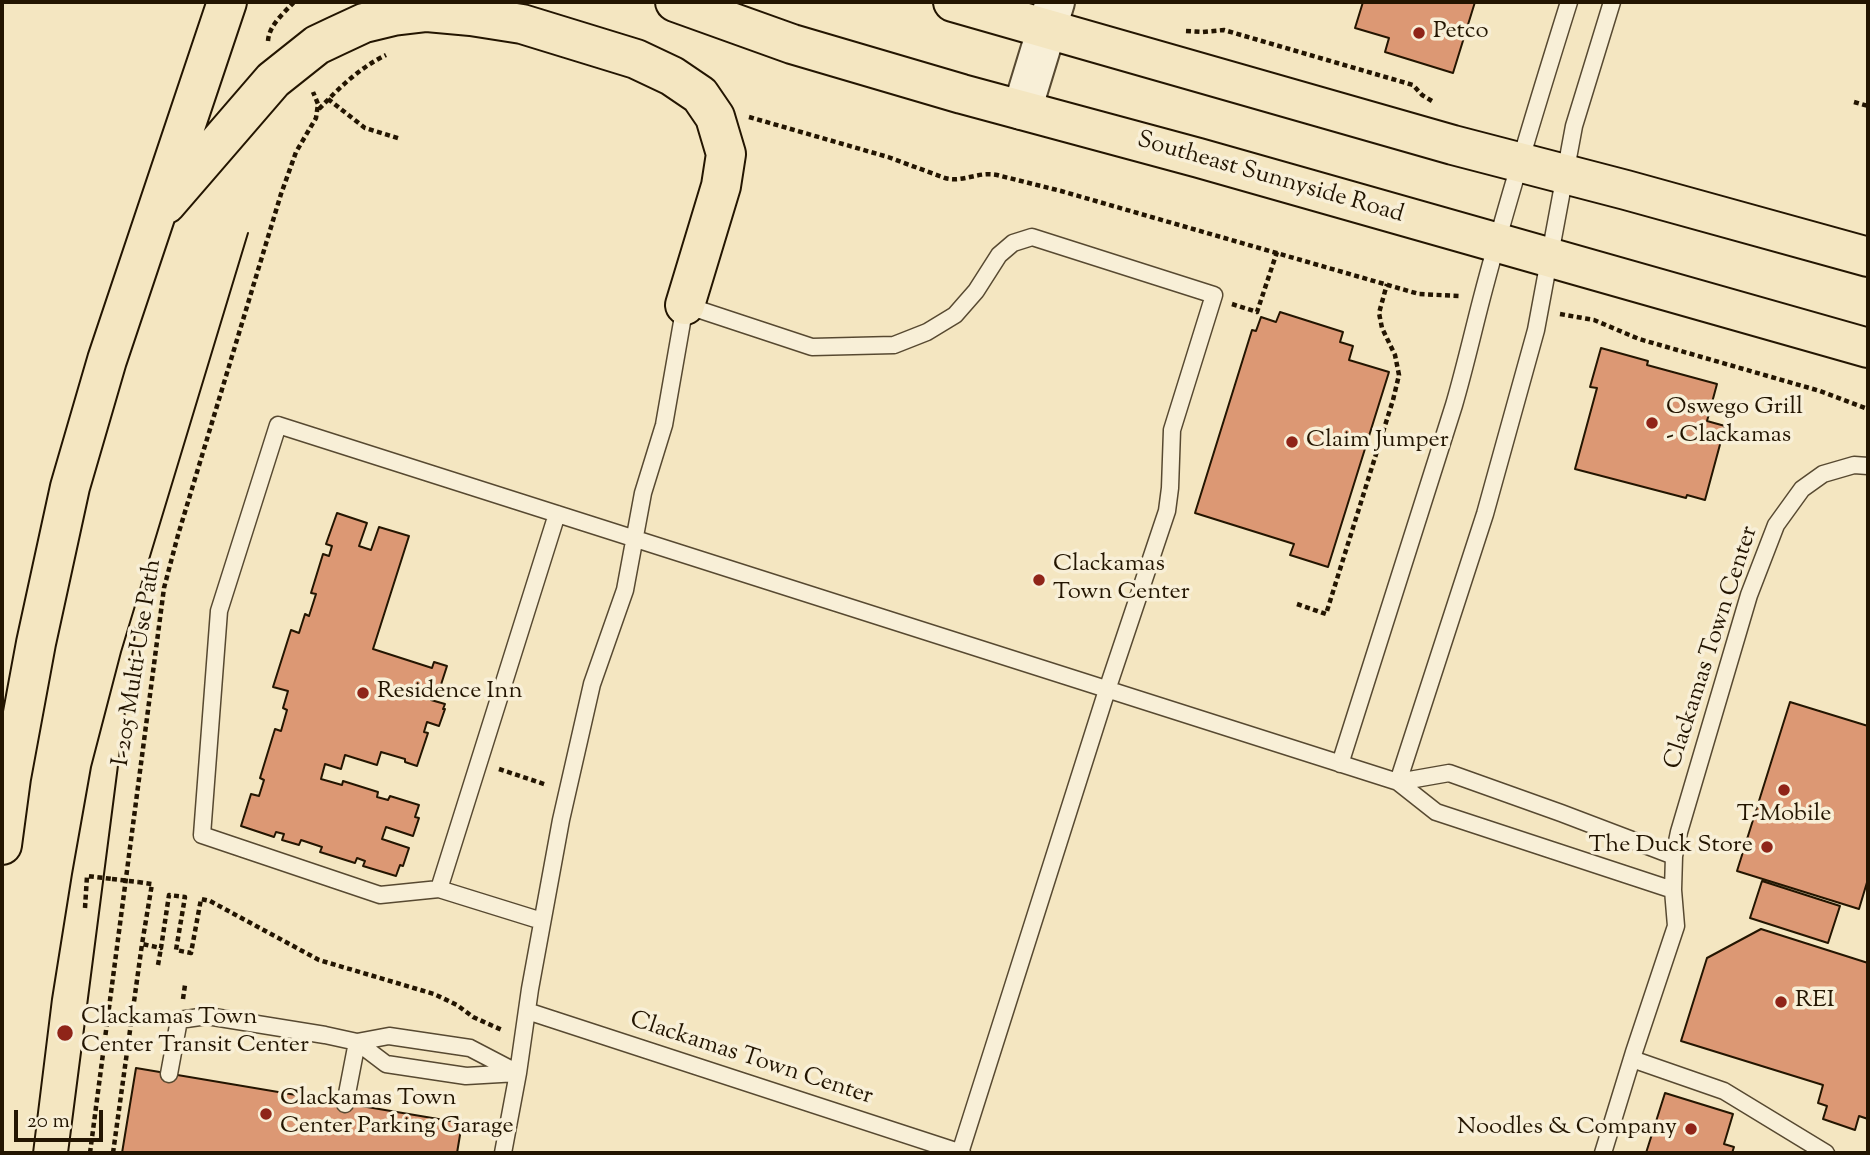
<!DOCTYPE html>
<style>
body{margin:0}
#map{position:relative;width:1870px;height:1155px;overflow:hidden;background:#f4e6c1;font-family:"Sorts Mill Goudy",serif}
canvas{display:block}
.frame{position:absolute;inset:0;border:4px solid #231501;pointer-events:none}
.scale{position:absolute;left:14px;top:1110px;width:89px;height:32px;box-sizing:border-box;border:4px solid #231501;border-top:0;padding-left:9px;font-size:21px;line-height:24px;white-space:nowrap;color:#231501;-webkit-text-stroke:5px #f8efd7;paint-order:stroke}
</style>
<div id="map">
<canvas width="1870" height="1155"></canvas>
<div class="frame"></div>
<div class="scale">20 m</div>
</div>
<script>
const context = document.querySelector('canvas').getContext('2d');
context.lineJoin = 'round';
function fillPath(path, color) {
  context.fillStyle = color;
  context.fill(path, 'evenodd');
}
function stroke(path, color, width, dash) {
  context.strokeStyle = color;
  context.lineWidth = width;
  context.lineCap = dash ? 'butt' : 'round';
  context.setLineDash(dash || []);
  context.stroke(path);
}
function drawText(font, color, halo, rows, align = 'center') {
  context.font = font + ' "Sorts Mill Goudy",serif';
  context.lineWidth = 7;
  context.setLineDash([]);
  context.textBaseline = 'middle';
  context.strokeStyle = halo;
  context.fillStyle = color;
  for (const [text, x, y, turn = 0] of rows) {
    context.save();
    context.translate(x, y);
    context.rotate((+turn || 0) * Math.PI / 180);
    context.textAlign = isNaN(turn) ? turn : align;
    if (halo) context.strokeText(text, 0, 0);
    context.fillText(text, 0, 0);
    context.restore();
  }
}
const building = new Path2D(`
 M 1363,2 L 1475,2 L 1453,73 L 1385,52 L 1389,38 L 1355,28 Z
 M 1280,312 L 1343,332 L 1340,342 L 1353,346 L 1349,360 L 1389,372 L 1328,567 L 1290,555 L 1294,544 L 1195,513 L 1252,330 L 1256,331 L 1261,317 L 1276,322 Z
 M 1601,348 L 1648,361 L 1647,365 L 1717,384 L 1707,421 L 1725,426 L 1705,500 L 1687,495 L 1686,498 L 1575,469 L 1597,388 L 1590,387 Z
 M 337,513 L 367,523 L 359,546 L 371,550 L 379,527 L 409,536 L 373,649 L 432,668 L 434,662 L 447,666 L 437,697 L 433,695 L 431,700 L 445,704 L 443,709 L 445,709 L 439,726 L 427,722 L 424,732 L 428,733 L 417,766 L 405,762 L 405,759 L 381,752 L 377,765 L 345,755 L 341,769 L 325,764 L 321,779 L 342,785 L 343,781 L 378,792 L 377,797 L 388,800 L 390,796 L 419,805 L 415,817 L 419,818 L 413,836 L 386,827 L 382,839 L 409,848 L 403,866 L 400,865 L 396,876 L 363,866 L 365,861 L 357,858 L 355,863 L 320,852 L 322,847 L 301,840 L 299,845 L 282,840 L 284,834 L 276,832 L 274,837 L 241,826 L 251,794 L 259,796 L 264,780 L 260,778 L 275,729 L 281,731 L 287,710 L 283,708 L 288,691 L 273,687 L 291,630 L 299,633 L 305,614 L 309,616 L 316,594 L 311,593 L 323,554 L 329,556 L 332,546 L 326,544 Z
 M 1790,702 L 1868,726 L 1868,879 L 1859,909 L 1737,871 Z
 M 1762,881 L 1840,906 L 1828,943 L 1750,918 Z
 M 1761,929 L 1868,963 L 1868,1119 L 1859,1116 L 1855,1130 L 1823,1119 L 1827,1106 L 1818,1103 L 1823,1085 L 1681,1041 L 1707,958 Z
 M 136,1068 L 462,1123 L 457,1153 L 122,1153 Z
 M 1665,1093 L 1733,1114 L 1724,1144 L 1734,1147 L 1732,1153 L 1646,1153 Z`);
const path = new Path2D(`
 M 1186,31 L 1202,32 L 1224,30 L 1413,85 L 1422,95 L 1432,101
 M 268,41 C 269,25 284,13 294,2
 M 328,99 L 365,128 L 401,139
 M 1854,102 L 1868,106
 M 319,109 C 339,88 359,68 386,55
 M 749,117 L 888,157 L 945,178 C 963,183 978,171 997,175 L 1061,191 L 1419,294 L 1459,296
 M 1232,304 L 1257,312 L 1277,252
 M 1560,314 L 1594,320 L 1639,339 L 1820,391 L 1868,409
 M 1297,604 L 1326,614 L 1393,400 L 1399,375 L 1395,355 L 1382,328 L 1379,313 L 1387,284
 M 499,769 L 547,785
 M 138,882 L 152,884 L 142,944 L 161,948 L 169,895 L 185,897 L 176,950 L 191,953 L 201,899 L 210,901 L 319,960 L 434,994 L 457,1005 L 473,1017 L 502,1030
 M 85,908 L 87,876 L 112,879
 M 158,965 L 161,948
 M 183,999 L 185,985
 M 90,1153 L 164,588 L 178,535 L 281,194 L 296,152 L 316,118 L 318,104 L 313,92
 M 113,1153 L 142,944`);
const service = new Path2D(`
 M 1340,764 L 1454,405 C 1464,371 1472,336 1481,301 C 1507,201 1538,101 1569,2
 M 1398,782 L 1485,514 L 1536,330 L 1574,126 L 1612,2
 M 1398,782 L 1449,773 L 1561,813 L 1674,856
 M 439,889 L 557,514
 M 542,921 L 439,889 L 380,895 L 202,835 L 219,611 L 278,425 L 1398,782 L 1436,812 L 1673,890
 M 527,1011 L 962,1153
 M 357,1042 L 389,1036 L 470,1048 L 516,1072
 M 1632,1059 L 1724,1091 L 1826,1153
 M 169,1074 L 179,1020 L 207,1016 L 325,1035 L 357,1042 L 386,1064 L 466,1076 L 518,1073
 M 345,1104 L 357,1042
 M 503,1153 L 518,1073 L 530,989 L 561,820 L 592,684 L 625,590 L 643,493 L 664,425 L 685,305 L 812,347 L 894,345 L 927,332 L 955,315 L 976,291 L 999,255 L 1013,243 L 1032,237 L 1214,295 L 1172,430 L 1170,488 L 1167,511 L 1107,690 L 960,1153
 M 1603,1153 L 1634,1052 L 1676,926 L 1673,890 L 1674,856 L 1679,832 L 1749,595 L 1776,525 L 1802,489 L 1823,474 L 1854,465 L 1868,466`);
const tertiary = new Path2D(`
 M 1022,110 L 1055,2`);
const primary = new Path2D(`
 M 675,2 L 792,44 L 962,94 L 1199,158 L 1868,348
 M 953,2 L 1453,145 L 1626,190 L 1868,257`);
const motorway = new Path2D(`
 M 166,204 L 273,80 L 317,45 L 336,36 L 364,23 L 393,16 L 427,12 L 471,16 L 522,24 L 636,59 L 672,76 L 700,95 L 715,117 L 726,154 L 721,186 L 685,305
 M 2,845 L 11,778 L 36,643 L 70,487 L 107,360 L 227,2`);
const tram = new Path2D(`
 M 33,1153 L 52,999 L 72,874 L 91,767 L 121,652 L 248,233
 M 68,1153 L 136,626`);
const pathBridge = new Path2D(`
 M 112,879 L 138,882`);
const markers = [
 [1419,33,7,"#8f2418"],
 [1652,423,7,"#8f2418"],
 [1292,442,7,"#8f2418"],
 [1039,580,7,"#8f2418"],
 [363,693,7,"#8f2418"],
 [1784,790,7,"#8f2418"],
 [1767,847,7,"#8f2418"],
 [1781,1002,7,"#8f2418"],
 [65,1033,9,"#8f2418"],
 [266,1114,7,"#8f2418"],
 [1691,1129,7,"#8f2418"]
];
const poiNames = [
 ["Petco",1433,33],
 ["Oswego Grill",1666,409],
 ["- Clackamas",1666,437],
 ["Claim Jumper",1306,442],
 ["Clackamas",1053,566],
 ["Town Center",1053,594],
 ["Residence Inn",377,693],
 ["T-Mobile",1784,816,"center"],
 ["The Duck Store",1753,847,"right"],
 ["REI",1795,1002],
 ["Clackamas Town",81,1019],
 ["Center Transit Center",81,1047],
 ["Clackamas Town",280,1100],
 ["Center Parking Garage",280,1128],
 ["Noodles & Company",1677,1129,"right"]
];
const streetNames = [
 ["Southeast Sunnyside Road",1270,179,16],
 ["Clackamas Town Center",1713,648,-72],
 ["I-205 Multi-Use Path",139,663,-81],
 ["Clackamas Town Center",751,1060,18]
];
fillPath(building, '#dc9874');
stroke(building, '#231501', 2);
stroke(service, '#574931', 19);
stroke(tertiary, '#574931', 42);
stroke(primary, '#231501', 42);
stroke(motorway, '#231501', 42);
stroke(path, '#231501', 4.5, [5, 3.5]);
stroke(service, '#f8efd7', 16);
stroke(tertiary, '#f8efd7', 38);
stroke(primary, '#f4e6c1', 38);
stroke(motorway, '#f4e6c1', 38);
stroke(tram, '#231501', 2);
stroke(pathBridge, '#231501', 4.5, [5, 3.5]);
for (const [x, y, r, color] of markers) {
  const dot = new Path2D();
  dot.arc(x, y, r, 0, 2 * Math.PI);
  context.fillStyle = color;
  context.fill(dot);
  stroke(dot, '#f8efd7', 2.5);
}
drawText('24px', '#231501', '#f8efd7', poiNames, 'left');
drawText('24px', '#231501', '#f8efd7', streetNames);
</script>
